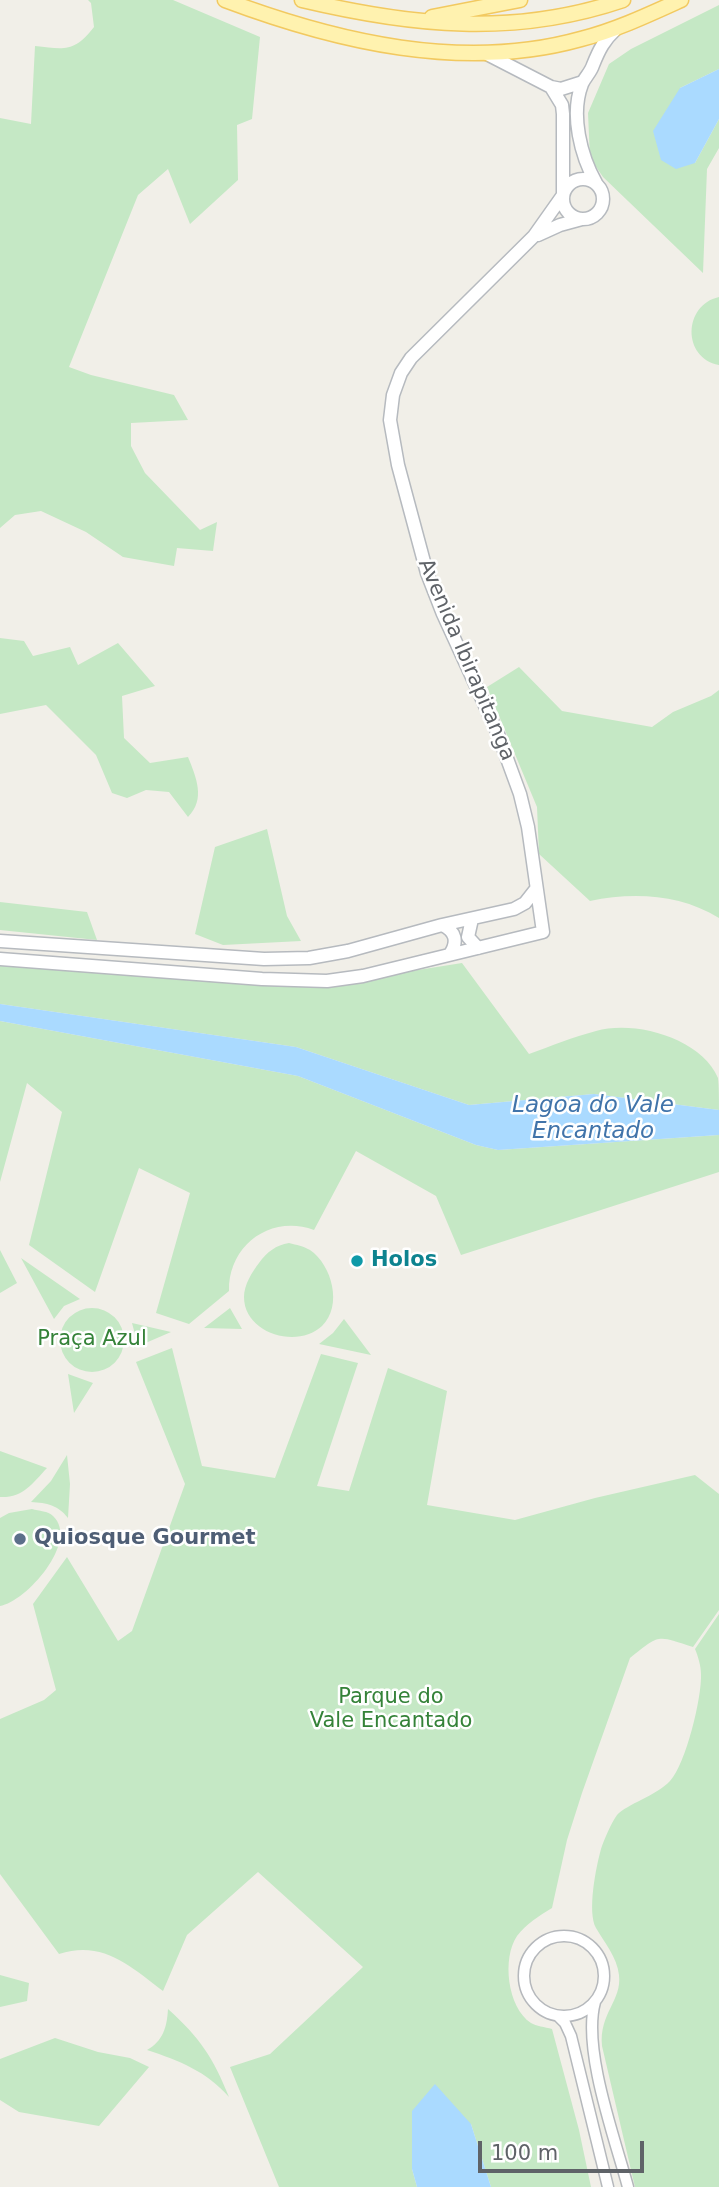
<!DOCTYPE html>
<meta charset="utf-8">
<style>
body{margin:0}
#map{position:relative;width:719px;height:2187px;overflow:hidden;background:#f1efe8;font-family:"DejaVu Sans",sans-serif}
canvas{display:block}
.scale{position:absolute;left:478px;top:2141px;width:166px;height:32px;box-sizing:border-box;border:4px solid #5f6368;border-top:0;padding-left:9px;font-size:21px;line-height:24px;white-space:nowrap;color:#5f6368;-webkit-text-stroke:5px #fff;paint-order:stroke}
</style>
<div id="map">
<canvas width="719" height="2187"></canvas>
<div class="scale">100 m</div>
</div>
<script>
const context = document.querySelector('canvas').getContext('2d');
context.lineJoin = 'round';
function fillPath(path, color) {
  context.fillStyle = color;
  context.fill(path, 'evenodd');
}
function stroke(path, color, width, dash) {
  context.strokeStyle = color;
  context.lineWidth = width;
  context.lineCap = dash ? 'butt' : 'round';
  context.setLineDash(dash || []);
  context.stroke(path);
}
function drawText(font, color, halo, rows, align = 'center') {
  context.font = font + ' "DejaVu Sans",sans-serif';
  context.lineWidth = 5;
  context.setLineDash([]);
  context.textBaseline = 'middle';
  context.strokeStyle = halo;
  context.fillStyle = color;
  for (const [text, x, y, turn = 0] of rows) {
    context.save();
    context.translate(x, y);
    context.rotate((+turn || 0) * Math.PI / 180);
    context.textAlign = isNaN(turn) ? turn : align;
    if (halo) context.strokeText(text, 0, 0);
    context.fillText(text, 0, 0);
    context.restore();
  }
}
const green = new Path2D(`
 M 88,0 L 173,0 L 260,37 L 252,119 L 237,125 L 238,180 L 190,224 L 168,169 L 138,195 L 69,367 L 91,375 L 174,395 L 188,420 L 131,423 L 131,446 L 145,473 L 200,530 L 217,522 L 213,551 L 177,548 L 174,566 L 123,557 L 86,532 L 41,511 L 15,515 L 0,528 L 0,118 L 31,124 L 35,46 C 64,49 74,53 94,27 L 91,3 Z
 M 719,5 L 719,69 L 680,88 L 695,163 L 719,119 L 719,148 L 707,169 L 703,273 L 603,177 L 590,158 L 588,113 L 609,64 L 631,49 Z
 M 719,297 L 719,365 C 682,358 683,305 719,297 Z
 M 0,638 L 24,641 L 33,656 L 70,647 L 78,665 L 118,643 L 155,686 L 122,696 L 124,738 L 150,763 L 188,757 C 196,777 206,799 188,817 L 169,792 L 146,790 L 127,798 L 112,793 L 96,755 L 46,705 L 0,714 Z
 M 519,667 L 562,711 L 652,727 L 673,712 L 711,696 L 719,690 L 719,918 C 680,894 633,892 590,901 L 539,854 L 537,807 L 487,687 Z
 M 267,829 L 287,916 L 301,941 L 223,945 L 195,934 L 215,847 Z
 M 0,902 L 87,912 L 97,940 L 0,930 Z
 M 462,963 L 529,1054 C 551,1046 573,1037 596,1031 C 635,1020 701,1038 718,1078 C 719,1086 719,1101 719,1110 L 594,1094 L 469,1105 L 296,1047 L 0,1004 L 0,964 L 265,984 L 361,979 Z
 M 0,1021 L 298,1076 L 476,1145 L 498,1150 L 719,1135 L 719,1172 L 461,1255 L 436,1196 L 356,1151 L 314,1230 C 270,1214 228,1246 229,1291 L 189,1324 L 156,1313 L 190,1193 L 139,1168 L 95,1292 L 29,1245 L 62,1112 L 27,1083 L 0,1182 Z
 M 289,1243 C 297,1245 303,1246 310,1250 C 332,1265 343,1306 322,1326 C 298,1349 244,1334 244,1297 C 244,1285 252,1272 259,1263 C 267,1252 276,1245 289,1243 Z
 M 0,1250 L 17,1283 L 0,1293 Z
 M 21,1258 L 80,1299 L 64,1306 L 54,1319 Z
 M 230,1308 L 242,1329 L 204,1328 Z
 M60 1340a32 32 0 1 1 64 0a32 32 0 1 1-64 0Z
 M 344,1319 L 371,1355 L 319,1344 L 333,1333 Z
 M 132,1323 L 171,1332 L 134,1348 L 136,1338 Z
 M 172,1348 L 202,1466 L 275,1478 L 321,1354 L 358,1363 L 317,1486 L 349,1491 L 388,1368 L 447,1391 L 427,1505 L 515,1520 L 595,1498 L 695,1475 L 719,1494 L 719,1610 L 693,1647 C 656,1635 660,1634 630,1658 L 582,1793 L 567,1840 L 552,1908 C 539,1916 526,1924 517,1936 C 502,1958 507,2007 531,2023 C 536,2026 545,2027 552,2029 L 579,2130 L 591,2187 L 491,2187 L 471,2124 L 412,2169 L 417,2187 L 279,2187 L 230,2067 L 270,2054 L 363,1967 L 258,1872 L 187,1935 L 163,1991 C 130,1966 103,1940 59,1954 L 0,1874 L 0,1719 L 44,1700 L 56,1690 L 33,1604 L 67,1557 L 118,1641 L 132,1631 L 185,1484 L 136,1362 Z
 M 68,1374 L 93,1383 L 74,1413 Z
 M 0,1451 L 47,1468 C 32,1484 23,1498 0,1497 Z
 M 67,1455 L 70,1484 L 68,1518 C 58,1505 47,1503 31,1502 L 51,1481 Z
 M 32,1509 C 39,1511 48,1511 53,1516 C 80,1541 26,1602 0,1606 L 0,1518 L 9,1513 Z
 M 719,1614 L 719,2187 L 635,2187 L 602,2046 C 599,2013 622,2001 619,1975 C 617,1957 604,1942 596,1928 C 587,1912 596,1867 601,1849 C 604,1840 611,1823 617,1815 C 627,1804 656,1796 670,1781 C 686,1764 702,1697 701,1674 C 701,1666 698,1656 695,1649 Z
 M 0,1975 L 29,1983 L 27,2001 L 0,2007 Z
 M 168,2009 C 200,2038 213,2057 229,2097 C 206,2071 180,2061 147,2050 C 163,2041 167,2027 168,2009 Z
 M 55,2038 L 98,2052 L 130,2058 L 149,2067 L 99,2126 L 19,2112 L 0,2100 L 0,2059 Z`);
const water = new Path2D(`
 M 719,69 L 719,119 L 695,163 L 676,169 L 661,160 L 653,131 L 680,88 Z
 M 0,1004 L 296,1047 L 469,1105 L 594,1094 L 719,1110 L 719,1135 L 498,1150 L 476,1145 L 298,1076 L 0,1021 Z
 M 435,2084 L 471,2124 L 491,2187 L 417,2187 L 412,2169 L 412,2111 Z`);
const tertiary = new Path2D(`
 M524 1976a40 40 0 1 1 80 0a40 40 0 1 1-80 0Z
 M 595,2002 C 582,2049 615,2139 628,2187
 M 558,2016 L 565,2023 L 571,2036 L 608,2187`);
const secondary = new Path2D(`
 M 485,53 L 551,87 L 562,105 L 563,114 L 563,194
 M 551,87 L 561,89 L 583,82
 M563 199a20 20 0 1 1 40 0a20 20 0 1 1-40 0Z
 M 596,183 C 581,156 570,115 582,84 C 585,77 591,72 593,65 C 599,50 604,40 616,29
 M 538,235 L 560,225 L 582,219
 M 472,919 L 468,937 L 478,948
 M 442,925 C 456,931 458,942 450,954
 M 0,941 L 264,959 L 309,958 L 348,951 L 442,925 L 514,909 L 525,903 L 536,889
 M 0,959 L 262,979 L 327,981 L 363,976 L 543,932 L 528,827 L 520,794 L 498,734 L 443,614 L 427,573 L 398,465 L 390,420 L 393,395 L 401,373 L 411,358 L 534,236 L 563,195`);
const primary = new Path2D(`
 M 225,0 C 337,42 463,72 581,39 C 616,30 648,15 681,0
 M 302,0 C 412,26 514,37 623,0
 M 432,17 L 520,0`);
const markers = [
 [357,1261,7,"#0f9aa8"],
 [20,1539,7,"#5c6f8a"]
];
const streetNames = [
 ["Avenida Ibirapitanga",466,660,67]
];
const cultureNames = [
 ["Holos",371,1261]
];
const parkNames = [
 ["Praça Azul",92,1340],
 ["Parque do",391,1698],
 ["Vale Encantado",391,1722]
];
const serviceNames = [
 ["Quiosque Gourmet",34,1539]
];
const waterNames = [
 ["Lagoa do Vale",593,1106],
 ["Encantado",593,1132]
];
fillPath(green, '#c5e8c5');
fillPath(water, '#aadaff');
stroke(tertiary, '#b5b8bc', 13);
stroke(secondary, '#b6babf', 15);
stroke(primary, '#f2c960', 17);
stroke(tertiary, '#fff', 10);
stroke(secondary, '#fff', 12);
stroke(primary, '#fff2af', 14);
for (const [x, y, r, color] of markers) {
  const dot = new Path2D();
  dot.arc(x, y, r, 0, 2 * Math.PI);
  context.fillStyle = color;
  context.fill(dot);
  stroke(dot, '#fff', 2.5);
}
drawText('21px', '#5f6368', '#fff', streetNames);
drawText('bold 21px', '#0d838f', '#fff', cultureNames, 'left');
drawText('21px', '#348238', '#fff', parkNames);
drawText('bold 21px', '#4e5e75', '#fff', serviceNames, 'left');
drawText('italic 23px', '#4174aa', '#fff', waterNames);
</script>
